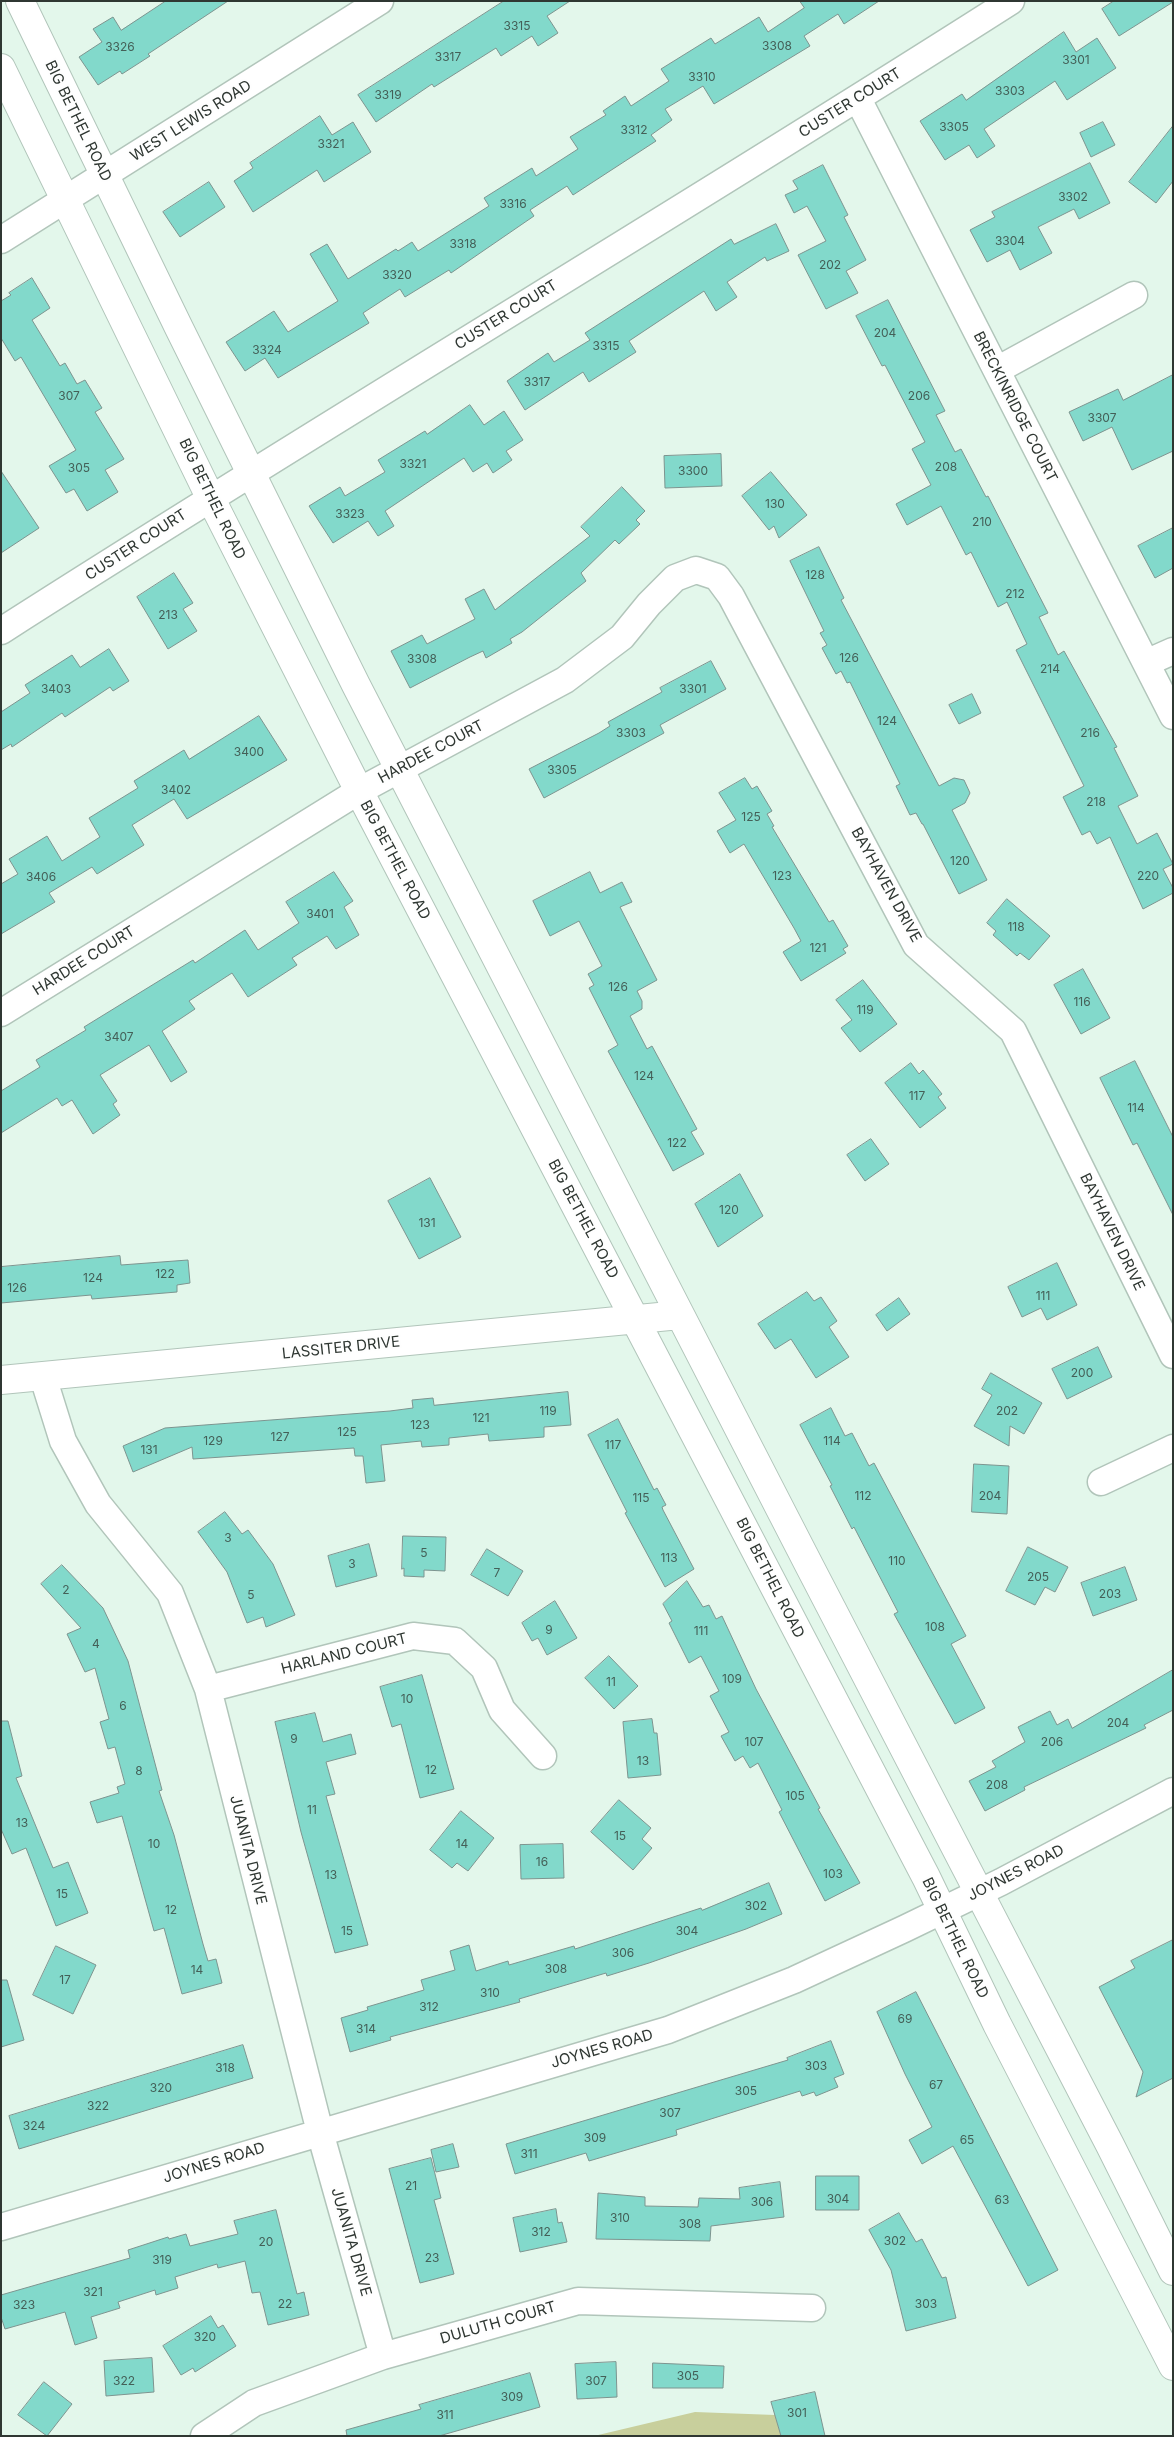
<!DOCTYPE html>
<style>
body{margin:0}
#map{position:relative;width:1174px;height:2437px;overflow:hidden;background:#e3f7eb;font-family:Inter,sans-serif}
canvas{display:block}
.frame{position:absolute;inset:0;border:2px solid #2f3732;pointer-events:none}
</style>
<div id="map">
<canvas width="1174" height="2437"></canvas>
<div class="frame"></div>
</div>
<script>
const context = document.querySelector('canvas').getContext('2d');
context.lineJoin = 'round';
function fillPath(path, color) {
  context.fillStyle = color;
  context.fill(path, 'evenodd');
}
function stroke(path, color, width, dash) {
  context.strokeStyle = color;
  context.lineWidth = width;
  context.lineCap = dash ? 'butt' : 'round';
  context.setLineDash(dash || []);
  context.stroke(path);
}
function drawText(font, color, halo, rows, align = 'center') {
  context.font = font + ' Inter,sans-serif';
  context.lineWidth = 4.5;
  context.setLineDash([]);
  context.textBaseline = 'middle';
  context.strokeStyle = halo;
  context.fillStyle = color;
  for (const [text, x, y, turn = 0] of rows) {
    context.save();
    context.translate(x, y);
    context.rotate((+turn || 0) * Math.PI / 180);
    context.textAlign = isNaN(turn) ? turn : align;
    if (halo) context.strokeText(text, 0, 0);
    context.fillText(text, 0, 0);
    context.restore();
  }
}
const green = new Path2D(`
 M 695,2412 L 775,2415 L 781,2436 L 594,2436 Z`);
const building = new Path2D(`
 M 166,1 L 228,1 L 148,54 L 150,56 L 122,74 L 120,71 L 98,85 L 79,57 L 102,42 L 93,29 L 113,17 L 121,30 Z
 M 504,1 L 570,1 L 547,16 L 558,33 L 538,46 L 532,36 L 501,56 L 496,48 L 434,87 L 432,84 L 376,122 L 358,95 Z
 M 800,1 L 879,1 L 844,24 L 838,14 L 804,36 L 810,46 L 714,104 L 703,86 L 665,109 L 672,120 L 651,135 L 656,141 L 573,195 L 567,186 L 530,210 L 534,216 L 451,273 L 449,270 L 405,297 L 400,289 L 363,313 L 369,323 L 278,378 L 265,358 L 245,371 L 226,342 L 274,311 L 288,332 L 338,301 L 310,254 L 327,244 L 348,279 L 396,249 L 398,251 L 412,242 L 418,251 L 489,206 L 484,198 L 532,168 L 536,176 L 578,149 L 570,137 L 606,115 L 603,111 L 625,96 L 631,106 L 669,81 L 661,69 L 711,38 L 715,44 L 759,17 L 768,32 L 804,8 Z
 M 1114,1 L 1173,1 L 1173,2 L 1119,36 L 1102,9 Z
 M 1064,32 L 1076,52 L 1097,38 L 1116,68 L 1067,100 L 1055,81 L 984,129 L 995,146 L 977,158 L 969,145 L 945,160 L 920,121 L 962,94 L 966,100 Z
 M 320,116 L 332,135 L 353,122 L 371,152 L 324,182 L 317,170 L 253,212 L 234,181 L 253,168 L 250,163 Z
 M 1103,122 L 1115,145 L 1091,157 L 1080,133 Z
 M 1173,126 L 1173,181 L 1156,203 L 1129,182 Z
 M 1090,163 L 1110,203 L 1079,219 L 1074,209 L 1038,227 L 1052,253 L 1020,270 L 1010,250 L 987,262 L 970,230 L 995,217 L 992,212 Z
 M 823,165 L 848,215 L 844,217 L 866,260 L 846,271 L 858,293 L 826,309 L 798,255 L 826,241 L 807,206 L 794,213 L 785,195 L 798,189 L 793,181 Z
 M 209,182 L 225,207 L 180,237 L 163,212 Z
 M 776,224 L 789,251 L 767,261 L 765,257 L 727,282 L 737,297 L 716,311 L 704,291 L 629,341 L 636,352 L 589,382 L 583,372 L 525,410 L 507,381 L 548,353 L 554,362 L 590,340 L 585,333 L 731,239 L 734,244 Z
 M 32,278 L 50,308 L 32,320 L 60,366 L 65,363 L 77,384 L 85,380 L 102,408 L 95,412 L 124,459 L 105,470 L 118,492 L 87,511 L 74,489 L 66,493 L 49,466 L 76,450 L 21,357 L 15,361 L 1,338 L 1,301 L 11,295 L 9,293 Z
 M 888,300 L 945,411 L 936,415 L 955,452 L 961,449 L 986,497 L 988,496 L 1048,613 L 1039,617 L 1058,655 L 1064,651 L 1117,747 L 1114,748 L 1138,796 L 1118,806 L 1137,844 L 1157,833 L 1173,864 L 1163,869 L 1173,888 L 1173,893 L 1143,909 L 1110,837 L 1097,844 L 1090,831 L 1082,835 L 1063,797 L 1084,786 L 1016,650 L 1027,644 L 1007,602 L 998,607 L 971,552 L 966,555 L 941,506 L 907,525 L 896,504 L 931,485 L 912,449 L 925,442 L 885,365 L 882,366 L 856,316 Z
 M 1173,375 L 1173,451 L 1132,470 L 1112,427 L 1083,441 L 1069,412 L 1118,389 L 1123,400 Z
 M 470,405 L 484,425 L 504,411 L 523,440 L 506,451 L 512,460 L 493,473 L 487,463 L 473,472 L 464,458 L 385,511 L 394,526 L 378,536 L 368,521 L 333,543 L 309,506 L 340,487 L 345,496 L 385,472 L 378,460 L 425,431 L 427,434 Z
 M 721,454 L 722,486 L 665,488 L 664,456 Z
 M 1,471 L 39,528 L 1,553 Z
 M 771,472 L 807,515 L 779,538 L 774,526 L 769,530 L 742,496 Z
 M 622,487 L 645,511 L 636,520 L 640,524 L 619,544 L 615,540 L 581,573 L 586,581 L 522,632 L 510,639 L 512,643 L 486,658 L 483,651 L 470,657 L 410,688 L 391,651 L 422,635 L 427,644 L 475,619 L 465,599 L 484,589 L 495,610 L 590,536 L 581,527 Z
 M 1173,528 L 1173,568 L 1155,578 L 1138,546 Z
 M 819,547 L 844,598 L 841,600 L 939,786 L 954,778 L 964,780 L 970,793 L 965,803 L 952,810 L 987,880 L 959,894 L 923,824 L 922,824 L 916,813 L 910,815 L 896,786 L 900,784 L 850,682 L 847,683 L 841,671 L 836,674 L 822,648 L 827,645 L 820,633 L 824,631 L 790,561 Z
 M 174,573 L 193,603 L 183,609 L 197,631 L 168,649 L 137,597 Z
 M 109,649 L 129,681 L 113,691 L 110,687 L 65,717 L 62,713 L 12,747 L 11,744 L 1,750 L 1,712 L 30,693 L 25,685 L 72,655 L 80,667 Z
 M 711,661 L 726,689 L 660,725 L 664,733 L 544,798 L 529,769 L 599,733 L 610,726 L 608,722 L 662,692 L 660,688 Z
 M 972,694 L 981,713 L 959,724 L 949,705 Z
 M 259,716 L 287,760 L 187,819 L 174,799 L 132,825 L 144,845 L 97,874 L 92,867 L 49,893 L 55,902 L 1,934 L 1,884 L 18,874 L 9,859 L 47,836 L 62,861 L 100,837 L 89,818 L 138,788 L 134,781 L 184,750 L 189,759 Z
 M 745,778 L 752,789 L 757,786 L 772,811 L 767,814 L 774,826 L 772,827 L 829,922 L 833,920 L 848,946 L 843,949 L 846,953 L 801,981 L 783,952 L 801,941 L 794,928 L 744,844 L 730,853 L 717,831 L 736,820 L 719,793 Z
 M 334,872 L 353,901 L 344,907 L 359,935 L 336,949 L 327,936 L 292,958 L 297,965 L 248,997 L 232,973 L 189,1001 L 195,1009 L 162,1031 L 187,1072 L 171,1082 L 149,1045 L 100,1075 L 117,1101 L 113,1104 L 120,1115 L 93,1134 L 72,1100 L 62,1106 L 57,1098 L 1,1133 L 1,1091 L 40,1067 L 36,1060 L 86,1030 L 84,1027 L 193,960 L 195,963 L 245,930 L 258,950 L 299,923 L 286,902 Z
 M 590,872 L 600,893 L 622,882 L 632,902 L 620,907 L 657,980 L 637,991 L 642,1001 L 642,1009 L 630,1016 L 647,1049 L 652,1046 L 697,1129 L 691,1132 L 704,1154 L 673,1171 L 608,1051 L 618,1045 L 589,988 L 594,985 L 588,974 L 602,966 L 579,921 L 550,936 L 533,901 Z
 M 1007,899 L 1050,936 L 1029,960 L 1020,953 L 1017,956 L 993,935 L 996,931 L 987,923 Z
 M 1083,969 L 1110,1018 L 1081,1034 L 1054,985 Z
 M 863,980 L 897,1024 L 860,1052 L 841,1028 L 852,1020 L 836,1000 Z
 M 1135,1061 L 1173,1137 L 1173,1215 L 1137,1143 L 1133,1145 L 1100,1078 Z
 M 911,1063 L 919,1074 L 923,1070 L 942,1094 L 938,1097 L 946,1108 L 920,1128 L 885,1083 Z
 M 871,1139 L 889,1164 L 865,1181 L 847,1155 Z
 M 740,1174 L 763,1216 L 718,1247 L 695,1204 Z
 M 430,1178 L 461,1237 L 419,1259 L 388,1201 Z
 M 120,1256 L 121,1265 L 188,1260 L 190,1283 L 177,1285 L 177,1292 L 92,1299 L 91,1295 L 1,1303 L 1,1267 Z
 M 1057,1263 L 1077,1305 L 1047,1320 L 1041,1308 L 1022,1317 L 1008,1287 Z
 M 807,1292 L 814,1301 L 821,1297 L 837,1321 L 829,1327 L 849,1357 L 816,1378 L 791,1339 L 775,1349 L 758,1324 Z
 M 899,1298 L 910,1314 L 887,1331 L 876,1315 Z
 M 1098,1347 L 1112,1377 L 1067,1399 L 1052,1369 Z
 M 991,1373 L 1042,1403 L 1024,1434 L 1010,1426 L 1009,1446 L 974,1426 L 992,1395 L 982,1389 Z
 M 568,1392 L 571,1425 L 544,1427 L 544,1437 L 489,1441 L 488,1434 L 449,1438 L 449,1445 L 422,1447 L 421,1441 L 381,1445 L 385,1481 L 366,1483 L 363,1456 L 355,1456 L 354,1448 L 193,1459 L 192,1447 L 133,1472 L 123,1446 L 165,1428 L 390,1411 L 413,1408 L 412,1400 L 433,1398 L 434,1405 Z
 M 831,1408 L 845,1436 L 852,1433 L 869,1466 L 874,1463 L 966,1636 L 951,1644 L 985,1708 L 955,1724 L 894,1614 L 898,1612 L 854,1527 L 852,1529 L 830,1486 L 832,1485 L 800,1425 Z
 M 618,1419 L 654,1490 L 657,1488 L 666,1505 L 662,1507 L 663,1510 L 694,1569 L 665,1587 L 625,1513 L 627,1512 L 588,1435 Z
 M 974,1464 L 1009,1466 L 1007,1514 L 972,1512 Z
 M 225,1512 L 242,1534 L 248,1530 L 273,1564 L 295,1615 L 266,1627 L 263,1617 L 247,1623 L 227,1572 L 198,1532 Z
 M 403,1536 L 446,1537 L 445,1571 L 424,1570 L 424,1577 L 404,1576 L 404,1568 L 402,1569 Z
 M 369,1544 L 377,1576 L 336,1587 L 328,1556 Z
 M 1028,1547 L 1068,1567 L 1055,1592 L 1045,1587 L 1035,1605 L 1006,1591 Z
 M 487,1549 L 523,1571 L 508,1596 L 471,1575 Z
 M 62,1565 L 103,1608 L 128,1661 L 162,1790 L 159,1791 L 174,1835 L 203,1944 L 208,1961 L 216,1959 L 222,1983 L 182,1994 L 164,1928 L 154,1931 L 122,1816 L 97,1823 L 90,1802 L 119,1793 L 117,1787 L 125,1784 L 115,1747 L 108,1749 L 100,1722 L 109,1719 L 95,1668 L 85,1672 L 67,1634 L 81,1628 L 41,1584 Z
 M 1125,1567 L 1137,1600 L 1093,1616 L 1081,1583 Z
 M 687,1581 L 703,1607 L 709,1605 L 716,1619 L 722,1616 L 756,1689 L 820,1808 L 818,1809 L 860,1883 L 825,1901 L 779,1812 L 782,1810 L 758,1763 L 750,1768 L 743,1756 L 735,1761 L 721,1736 L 729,1732 L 710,1696 L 719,1691 L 701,1656 L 689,1663 L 669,1623 L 672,1621 L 663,1604 Z
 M 555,1601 L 577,1638 L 547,1655 L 538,1638 L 532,1641 L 522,1623 Z
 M 609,1656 L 638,1686 L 614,1709 L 585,1678 Z
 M 1173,1670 L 1173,1710 L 1144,1725 L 1146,1728 L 1024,1787 L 1025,1790 L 985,1811 L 969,1781 L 996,1767 L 992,1761 L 1025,1742 L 1018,1727 L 1050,1711 L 1057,1725 L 1068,1719 L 1072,1728 Z
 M 422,1675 L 454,1789 L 420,1798 L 401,1724 L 392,1727 L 380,1687 Z
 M 315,1713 L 323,1742 L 351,1734 L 356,1754 L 326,1762 L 335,1794 L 326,1796 L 368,1945 L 335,1953 L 301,1832 L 275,1722 Z
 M 652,1719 L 654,1733 L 657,1733 L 661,1775 L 628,1778 L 623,1722 Z
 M 1,1721 L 8,1721 L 22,1776 L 16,1778 L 53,1868 L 68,1862 L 88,1913 L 56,1926 L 26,1848 L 12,1854 L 1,1829 Z
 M 619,1800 L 651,1828 L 642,1839 L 652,1848 L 633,1870 L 591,1832 Z
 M 461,1811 L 494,1838 L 468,1871 L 457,1863 L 452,1868 L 430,1850 Z
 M 563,1844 L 564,1878 L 521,1879 L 520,1845 Z
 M 769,1883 L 782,1914 L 746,1929 L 649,1963 L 607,1976 L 606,1973 L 519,1999 L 520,2002 L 390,2037 L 391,2040 L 350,2052 L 341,2018 L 368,2010 L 367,2007 L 424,1990 L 421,1980 L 455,1970 L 450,1951 L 469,1945 L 476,1971 L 508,1961 L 509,1965 L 574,1946 L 575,1949 L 701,1908 L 702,1910 Z
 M 1173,1940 L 1173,2078 L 1136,2097 L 1143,2072 L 1099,1987 L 1135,1968 L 1131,1961 Z
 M 56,1946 L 96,1965 L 73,2014 L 33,1995 Z
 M 1,1980 L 7,1980 L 24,2040 L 1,2047 Z
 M 916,1992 L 1058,2270 L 1028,2286 L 953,2146 L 922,2164 L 909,2140 L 932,2127 L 905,2074 L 877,2012 Z
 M 831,2041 L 844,2074 L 834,2078 L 838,2087 L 816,2096 L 814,2092 L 802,2096 L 800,2091 L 676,2130 L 677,2135 L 589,2161 L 586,2153 L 515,2174 L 506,2144 L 788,2060 L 787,2058 Z
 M 243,2045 L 253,2078 L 19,2149 L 9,2116 Z
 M 453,2144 L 459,2167 L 436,2172 L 431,2150 Z
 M 431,2158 L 441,2198 L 434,2200 L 454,2274 L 420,2283 L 389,2169 Z
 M 816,2176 L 859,2176 L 859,2210 L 816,2210 Z
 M 780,2182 L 784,2217 L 711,2226 L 710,2241 L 596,2239 L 598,2193 L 645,2197 L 645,2206 L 698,2207 L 699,2198 L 740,2199 L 739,2188 Z
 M 556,2209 L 558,2223 L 562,2222 L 567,2242 L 520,2252 L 513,2218 Z
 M 276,2210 L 297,2294 L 304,2292 L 309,2315 L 268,2325 L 260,2292 L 252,2293 L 245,2261 L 218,2268 L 217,2264 L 175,2277 L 178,2288 L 156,2295 L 155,2290 L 118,2302 L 120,2308 L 91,2317 L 97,2338 L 75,2345 L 65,2312 L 5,2329 L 1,2317 L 1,2295 L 130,2258 L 128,2250 L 168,2237 L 169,2239 L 186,2234 L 190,2246 L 238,2234 L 234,2221 Z
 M 899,2213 L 916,2242 L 922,2239 L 942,2278 L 946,2277 L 956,2318 L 906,2331 L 891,2270 L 869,2230 Z
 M 211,2316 L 218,2328 L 223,2325 L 236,2346 L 195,2372 L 193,2368 L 181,2375 L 163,2346 Z
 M 152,2358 L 154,2392 L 106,2396 L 104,2361 Z
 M 616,2362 L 617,2397 L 577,2399 L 575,2364 Z
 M 653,2363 L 724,2366 L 723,2388 L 653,2388 Z
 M 530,2373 L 540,2407 L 439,2436 L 347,2436 L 346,2430 L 421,2409 L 419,2405 Z
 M 44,2382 L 72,2404 L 47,2436 L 18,2415 Z
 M 815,2392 L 825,2436 L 781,2436 L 771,2402 Z`);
const street = new Path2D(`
 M 858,99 L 1173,716
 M 1,240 L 380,1
 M 997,370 L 1134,295
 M 1,631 C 335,417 676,215 1011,1
 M 1146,663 L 1173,651
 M 1,1013 L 359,791 L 565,680 L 622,637 L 649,604 L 675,578 L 696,570 L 717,577 L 731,596 L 916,945 L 1013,1031 L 1173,1355
 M 43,1377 L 63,1441 L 98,1504 L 170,1593 L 208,1689 L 320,2132 L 383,2356
 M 1101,1482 L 1173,1448
 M 208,1689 L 413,1636 L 455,1641 L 484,1668 L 502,1710 L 543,1756
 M 1,2227 L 668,2030 L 794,1980 L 904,1929 L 1001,1882 L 1173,1791
 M 204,2436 L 254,2403 L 383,2356 L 578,2301 L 812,2308`);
const secondary = new Path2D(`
 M 20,1 L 179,328 L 356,685 L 810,1567 L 1110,2145 L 1173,2271
 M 1,68 L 210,497 L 359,791 L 926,1877 L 997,2024 L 1173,2366
 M 1,1380 L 680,1315`);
const numberNames = [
 ["3315",517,26],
 ["3308",777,46],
 ["3326",120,47],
 ["3317",448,57],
 ["3301",1076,60],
 ["3310",702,77],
 ["3303",1010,91],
 ["3319",388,95],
 ["3305",954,127],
 ["3312",634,130],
 ["3321",331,144],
 ["3302",1073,197],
 ["3316",513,204],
 ["3304",1010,241],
 ["3318",463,244],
 ["202",830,265],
 ["3320",397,275],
 ["204",885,333],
 ["3315",606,346],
 ["3324",267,350],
 ["3317",537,382],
 ["307",69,396],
 ["206",919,396],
 ["3307",1102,418],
 ["3321",413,464],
 ["208",946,467],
 ["305",79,468],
 ["3300",693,471],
 ["130",775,504],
 ["3323",350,514],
 ["210",982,522],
 ["128",815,575],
 ["212",1015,594],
 ["213",168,615],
 ["126",849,658],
 ["3308",422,659],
 ["214",1050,669],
 ["3403",56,689],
 ["3301",693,689],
 ["124",887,721],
 ["3303",631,733],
 ["216",1090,733],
 ["3400",249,752],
 ["3305",562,770],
 ["3402",176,790],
 ["218",1096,802],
 ["125",751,817],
 ["120",960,861],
 ["123",782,876],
 ["220",1148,876],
 ["3406",41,877],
 ["3401",320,914],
 ["118",1016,927],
 ["121",818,948],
 ["126",618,987],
 ["116",1082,1002],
 ["119",865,1010],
 ["3407",119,1037],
 ["124",644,1076],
 ["117",917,1096],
 ["114",1136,1108],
 ["122",677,1143],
 ["120",729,1210],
 ["131",427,1223],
 ["122",165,1274],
 ["124",93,1278],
 ["126",17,1288],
 ["111",1043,1296],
 ["200",1082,1373],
 ["119",548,1411],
 ["202",1007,1411],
 ["121",481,1418],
 ["123",420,1425],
 ["125",347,1432],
 ["127",280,1437],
 ["129",213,1441],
 ["114",832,1441],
 ["117",613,1445],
 ["131",149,1450],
 ["112",863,1496],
 ["204",990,1496],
 ["115",641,1498],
 ["3",228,1538],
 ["5",424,1553],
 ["113",669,1558],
 ["110",897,1561],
 ["3",352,1564],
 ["7",497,1573],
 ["205",1038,1577],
 ["2",66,1590],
 ["203",1110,1594],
 ["5",251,1595],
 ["108",935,1627],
 ["9",549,1630],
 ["111",701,1631],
 ["4",96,1644],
 ["109",732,1679],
 ["11",611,1682],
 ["10",407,1699],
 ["6",123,1706],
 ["204",1118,1723],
 ["9",294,1739],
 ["107",754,1742],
 ["206",1052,1742],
 ["13",643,1761],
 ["12",431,1770],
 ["8",139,1771],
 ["208",997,1785],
 ["105",795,1796],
 ["11",312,1810],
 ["13",22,1823],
 ["15",620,1836],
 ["10",154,1844],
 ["14",462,1844],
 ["16",542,1862],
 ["103",833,1874],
 ["13",331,1875],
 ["15",62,1894],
 ["302",756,1906],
 ["12",171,1910],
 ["15",347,1931],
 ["304",687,1931],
 ["306",623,1953],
 ["308",556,1969],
 ["14",197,1970],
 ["17",65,1980],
 ["310",490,1993],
 ["312",429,2007],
 ["69",905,2019],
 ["314",366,2029],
 ["303",816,2066],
 ["318",225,2068],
 ["67",936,2085],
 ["320",161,2088],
 ["305",746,2091],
 ["322",98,2106],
 ["307",670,2113],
 ["324",34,2126],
 ["309",595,2138],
 ["65",967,2140],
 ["311",529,2154],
 ["21",411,2186],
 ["304",838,2199],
 ["63",1002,2200],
 ["306",762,2202],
 ["310",620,2218],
 ["308",690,2224],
 ["312",541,2232],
 ["302",895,2241],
 ["20",266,2242],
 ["23",432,2258],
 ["319",162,2260],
 ["321",93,2292],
 ["22",285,2304],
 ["303",926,2304],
 ["323",24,2305],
 ["320",205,2337],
 ["305",688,2376],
 ["322",124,2381],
 ["307",596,2381],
 ["309",512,2397],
 ["301",797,2413],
 ["311",445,2415]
];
const streetNames = [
 ["CUSTER COURT",850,103,-32],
 ["BIG BETHEL ROAD",78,121,64],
 ["WEST LEWIS ROAD",191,121,-32],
 ["CUSTER COURT",506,315,-32],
 ["BRECKINRIDGE COURT",1015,407,63],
 ["BIG BETHEL ROAD",212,499,64],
 ["CUSTER COURT",136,545,-33],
 ["HARDEE COURT",431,752,-28],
 ["BIG BETHEL ROAD",395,860,62],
 ["BAYHAVEN DRIVE",886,885,61],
 ["HARDEE COURT",84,961,-32],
 ["BIG BETHEL ROAD",583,1219,62],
 ["BAYHAVEN DRIVE",1112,1232,64],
 ["LASSITER DRIVE",341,1348,-6],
 ["BIG BETHEL ROAD",770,1578,63],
 ["HARLAND COURT",344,1654,-14],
 ["JUANITA DRIVE",248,1850,76],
 ["JOYNES ROAD",1016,1873,-27],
 ["BIG BETHEL ROAD",955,1938,64],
 ["JOYNES ROAD",602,2049,-16],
 ["JOYNES ROAD",214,2163,-17],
 ["JUANITA DRIVE",351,2242,74],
 ["DULUTH COURT",498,2323,-16]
];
fillPath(green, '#c8cf9c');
fillPath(building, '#82d9cb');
stroke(building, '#7d948f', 1);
stroke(street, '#b1c5ba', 29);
stroke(secondary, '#b1c5ba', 30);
stroke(street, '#fff', 26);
stroke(secondary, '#fff', 28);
drawText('12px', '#446058', null, numberNames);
drawText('15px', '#2f3732', '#fefefe', streetNames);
</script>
